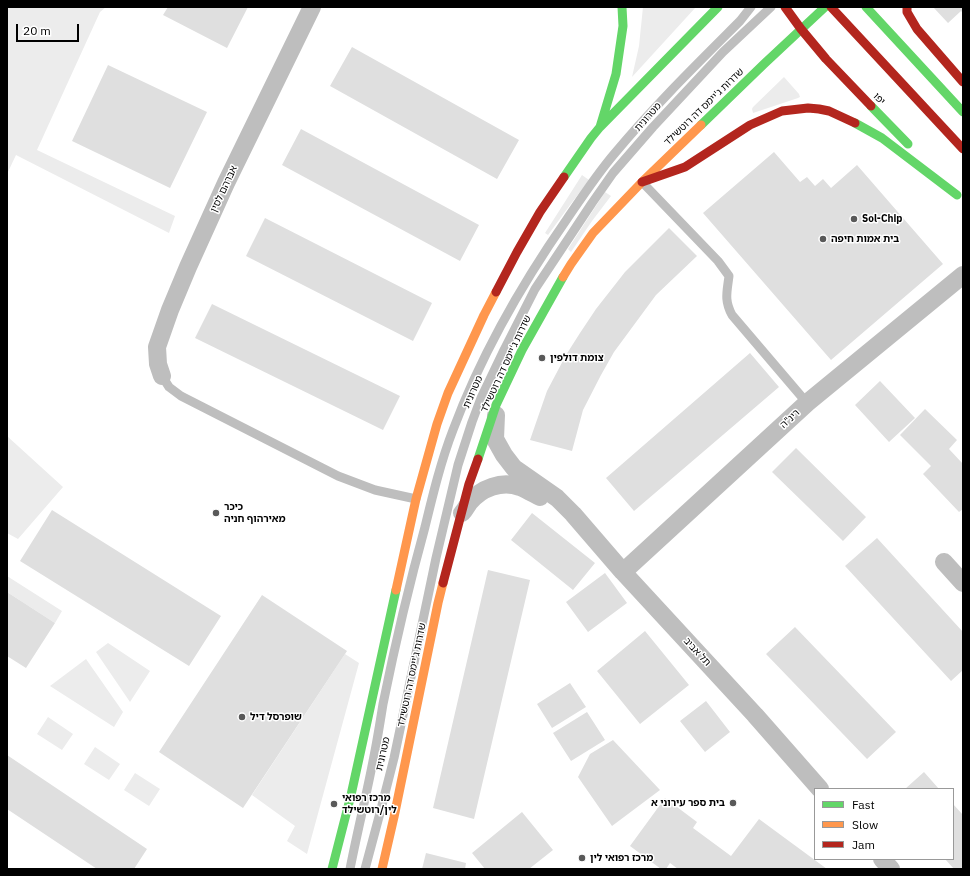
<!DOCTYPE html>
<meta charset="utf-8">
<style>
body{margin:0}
#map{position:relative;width:970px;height:876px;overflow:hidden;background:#fff;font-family:"IBM Plex Sans",sans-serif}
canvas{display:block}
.frame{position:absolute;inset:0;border:8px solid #000;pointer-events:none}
.legend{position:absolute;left:814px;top:788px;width:140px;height:72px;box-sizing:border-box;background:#fff;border:1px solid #999;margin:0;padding:5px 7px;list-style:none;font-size:12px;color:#000}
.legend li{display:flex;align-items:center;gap:8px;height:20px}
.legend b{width:20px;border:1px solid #999}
.scale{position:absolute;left:16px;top:24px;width:63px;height:18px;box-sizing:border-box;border:2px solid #000;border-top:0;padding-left:5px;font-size:12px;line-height:14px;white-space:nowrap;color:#000;-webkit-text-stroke:3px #fff;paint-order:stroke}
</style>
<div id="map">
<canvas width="970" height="876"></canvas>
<div class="frame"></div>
<ul class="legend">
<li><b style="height:5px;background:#63d668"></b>Fast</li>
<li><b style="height:5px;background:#ff974d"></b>Slow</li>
<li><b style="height:5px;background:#b3261e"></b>Jam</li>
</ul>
<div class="scale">20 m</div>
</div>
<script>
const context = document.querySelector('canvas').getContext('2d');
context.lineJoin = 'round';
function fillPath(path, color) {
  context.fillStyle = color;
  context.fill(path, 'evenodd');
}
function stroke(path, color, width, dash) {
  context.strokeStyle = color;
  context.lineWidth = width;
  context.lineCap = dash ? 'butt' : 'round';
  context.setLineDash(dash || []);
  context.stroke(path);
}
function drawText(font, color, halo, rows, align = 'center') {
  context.font = font + ' "IBM Plex Sans","Noto Sans Hebrew",sans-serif';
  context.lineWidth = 3;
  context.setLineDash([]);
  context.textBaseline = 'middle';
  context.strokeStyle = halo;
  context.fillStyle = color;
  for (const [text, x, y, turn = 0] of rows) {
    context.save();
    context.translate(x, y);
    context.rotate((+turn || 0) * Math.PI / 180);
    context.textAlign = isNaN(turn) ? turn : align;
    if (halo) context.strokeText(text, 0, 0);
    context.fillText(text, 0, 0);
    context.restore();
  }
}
const green = new Path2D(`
 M 7,7 L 106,7 L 100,12 L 37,150 L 175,216 L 169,233 L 16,155 L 7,174 Z
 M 643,7 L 696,7 L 632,77 L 639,46 Z
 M 784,77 L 799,94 L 800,97 L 798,98 L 753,113 L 752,109 L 753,107 Z
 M 582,175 L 589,180 L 570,205 L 548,235 L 545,233 Z
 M 605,192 L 611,196 L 592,221 L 571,252 L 568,249 Z
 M 7,436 L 63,487 L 18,539 L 7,533 Z
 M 7,576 L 62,611 L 55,623 L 7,592 Z
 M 108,643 L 150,671 L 130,702 L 96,652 Z
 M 345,654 L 359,663 L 307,854 L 287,841 L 295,826 L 252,795 Z
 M 86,659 L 123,712 L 114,727 L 50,686 Z
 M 48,717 L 73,734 L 62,750 L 37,734 Z
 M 95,747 L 120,764 L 109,780 L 84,764 Z
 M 135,773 L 160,789 L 149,806 L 124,790 Z`);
const building = new Path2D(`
 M 168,7 L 248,7 L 227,48 L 163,15 Z
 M 933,7 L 963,7 L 963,13 L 961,11 L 948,23 Z
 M 352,47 L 519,140 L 497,179 L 330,86 Z
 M 108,65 L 207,112 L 170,188 L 72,141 Z
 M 301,129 L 479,225 L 460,261 L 282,165 Z
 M 774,152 L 800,182 L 807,177 L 815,186 L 823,179 L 831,188 L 857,165 L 943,264 L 831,360 L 703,213 Z
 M 265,218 L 432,303 L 413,341 L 246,256 Z
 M 669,228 L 697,256 L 656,295 L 614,352 L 601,375 L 583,410 L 572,451 L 530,440 L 547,391 L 566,355 L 580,333 L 596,309 L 625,272 Z
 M 212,304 L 400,396 L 383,430 L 195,338 Z
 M 750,353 L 779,387 L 634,511 L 606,478 Z
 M 880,381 L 915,418 L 889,442 L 855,405 Z
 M 925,409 L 957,440 L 949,449 L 963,464 L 963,509 L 959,512 L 923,474 L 931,466 L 900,435 Z
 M 796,448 L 866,517 L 843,541 L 772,472 Z
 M 52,510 L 221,616 L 189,666 L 20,561 Z
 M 532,513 L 595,563 L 573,590 L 511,540 Z
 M 877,538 L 963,632 L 963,670 L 951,681 L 845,566 Z
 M 488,570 L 530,580 L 474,819 L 433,808 Z
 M 605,573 L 627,603 L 588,632 L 566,602 Z
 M 7,592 L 55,623 L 26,668 L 7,656 Z
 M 262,595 L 347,651 L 243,808 L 159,752 Z
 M 795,627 L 896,732 L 867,759 L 766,654 Z
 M 645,631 L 689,685 L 640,724 L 597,671 Z
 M 570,683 L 586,707 L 552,728 L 537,704 Z
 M 706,701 L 730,732 L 705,752 L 680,721 Z
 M 587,712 L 605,740 L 571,761 L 553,733 Z
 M 613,740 L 660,790 L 612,826 L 578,777 L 590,754 Z
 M 7,755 L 147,849 L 134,869 L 97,869 L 7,809 Z
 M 924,772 L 939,789 L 905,789 Z
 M 665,798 L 697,822 L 693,828 L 731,856 L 759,819 L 827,869 L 678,869 L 670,863 L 666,869 L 661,869 L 630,846 Z
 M 953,804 L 963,815 L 963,869 L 954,869 L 945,859 L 953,859 Z
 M 522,812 L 553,850 L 529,869 L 485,869 L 472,853 Z
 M 426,853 L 466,863 L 465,869 L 422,869 Z`);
const lane = new Path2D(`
 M 642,182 L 718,261 L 729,276 C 727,292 724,300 732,315 L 807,403
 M 162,376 L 169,387 L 181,396 L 338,476 L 375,490 L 416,499
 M 350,869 C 357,833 366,797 373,761 C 377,742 380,723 383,704 C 395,645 409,585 425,527 C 433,494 441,461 453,430 C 481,355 521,285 567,219 C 582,197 597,174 615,153 C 654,106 697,64 740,21 L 751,7
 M 365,869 L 380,813 L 394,758 L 436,558 L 458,465 L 472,422 L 481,398 L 504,350 L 535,289 L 592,203 L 613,173 L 653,127 L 723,52 L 771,7`);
const street = new Path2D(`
 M 162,376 L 158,364 L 157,347 L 170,310 L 188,267 L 226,183 L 312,7
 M 496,415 L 495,439 L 504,455 L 514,468 L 557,498 L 573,514 L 623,572 L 755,715 L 820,789
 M 462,513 C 465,510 467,506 469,503 C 481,488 502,480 520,487 C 527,490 534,494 540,497
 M 944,562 L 963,583
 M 623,572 L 807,403 L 963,275
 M 882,859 L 891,869`);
const fast = new Path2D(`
 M 866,7 L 963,112
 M 871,106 L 908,144
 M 855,123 L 882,138 L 957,195
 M 701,125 L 764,64 L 825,7
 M 600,127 L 616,74 L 623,26 L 622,7
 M 564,177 L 591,138 L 600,127 L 718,7
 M 478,459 L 496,405 L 522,350 L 563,277
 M 332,869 L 351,795 L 396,590`);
const slow = new Path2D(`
 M 563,277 L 571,264 L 593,233 L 642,182 L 701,125
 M 396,590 L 416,499 L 437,424 L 448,393 L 484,315 L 496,292
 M 382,869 L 394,817 L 438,603 L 443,583`);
const jam = new Path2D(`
 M 785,7 L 801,29 L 826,59 L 871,106
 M 831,7 L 963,149
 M 907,7 L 907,12 L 917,29 L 963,82
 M 642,182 L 685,167 L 750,125 L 782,111 L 808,108 L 819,109 L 829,111 L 855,123
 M 496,292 L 517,252 L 540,212 L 564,177
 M 443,583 L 469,484 L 478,459`);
const markers = [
 [854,219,4,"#595959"],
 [823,239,4,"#595959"],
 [542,358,4,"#595959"],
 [216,513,4,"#595959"],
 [242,717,4,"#595959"],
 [733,803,4,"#595959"],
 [334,804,4,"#595959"],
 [582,858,4,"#595959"]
];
const streetNames = [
 ["יפו",879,99,46],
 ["שדרות ג'יימס דה רוטשילד",704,107,-44],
 ["מטרונית",648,117,-48],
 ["אברהם לסין",224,189,-65],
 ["שדרות ג'יימס דה רוטשילד",506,364,-65],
 ["מטרונית",473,392,-66],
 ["רינ\"ה",790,419,-43],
 ["תל אביב",697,652,47],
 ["שדרות ג'יימס דה רוטשילד",412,675,-78],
 ["מטרונית",383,754,-77]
];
const poiNames = [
 ["Sol-Chip",862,219],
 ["בית אמות חיפה",831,239],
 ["צומת דולפין",550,358],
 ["כיכר",224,507],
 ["מאירהוף חניה",224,519],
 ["שופרסל דיל",250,717],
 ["מרכז רפואי",342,798],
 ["לין/רוטשילד",342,810],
 ["בית ספר עירוני א",725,803,"right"],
 ["מרכז רפואי לין",590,858]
];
fillPath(green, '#ececec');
fillPath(building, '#dfdfdf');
stroke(lane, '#bebebe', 9);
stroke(street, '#bebebe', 18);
stroke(fast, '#63d668', 9);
stroke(slow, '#ff974d', 9);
stroke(jam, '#b3261e', 9);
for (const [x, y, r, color] of markers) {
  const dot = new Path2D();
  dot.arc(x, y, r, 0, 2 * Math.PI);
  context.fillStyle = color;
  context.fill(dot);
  stroke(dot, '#fff', 1.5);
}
drawText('10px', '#000', '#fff', streetNames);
drawText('bold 10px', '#000', '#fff', poiNames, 'left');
</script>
